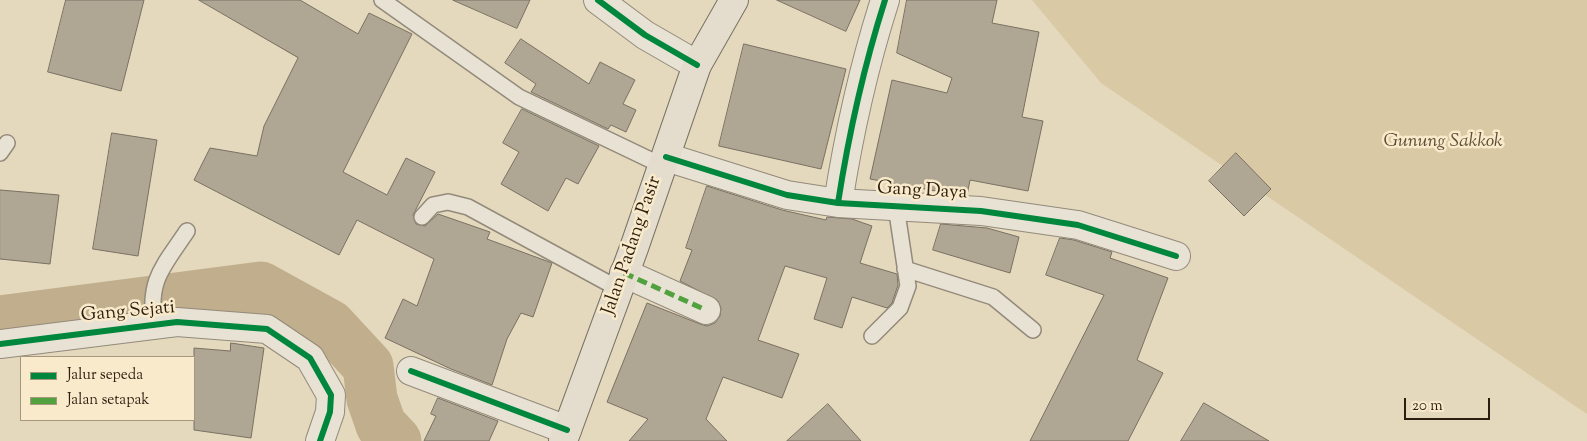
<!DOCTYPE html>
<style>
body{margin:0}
#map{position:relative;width:1587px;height:441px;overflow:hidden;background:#e4d8bd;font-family:"Sorts Mill Goudy",serif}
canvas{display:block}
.legend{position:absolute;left:20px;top:356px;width:175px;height:65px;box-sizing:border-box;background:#f8eaca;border:1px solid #a6987f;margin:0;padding:6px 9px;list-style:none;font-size:15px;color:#2b1d0f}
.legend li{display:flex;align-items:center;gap:10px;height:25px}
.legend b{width:25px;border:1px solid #a6987f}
.scale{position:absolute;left:1404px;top:398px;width:86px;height:22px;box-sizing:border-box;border:2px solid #2b1d0f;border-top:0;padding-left:6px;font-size:15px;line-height:18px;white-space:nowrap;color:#2b1d0f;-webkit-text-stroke:4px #f8eaca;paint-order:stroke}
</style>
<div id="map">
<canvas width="1587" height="441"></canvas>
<ul class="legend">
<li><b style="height:6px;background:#00873e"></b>Jalur sepeda</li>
<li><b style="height:6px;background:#51a23f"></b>Jalan setapak</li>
</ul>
<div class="scale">20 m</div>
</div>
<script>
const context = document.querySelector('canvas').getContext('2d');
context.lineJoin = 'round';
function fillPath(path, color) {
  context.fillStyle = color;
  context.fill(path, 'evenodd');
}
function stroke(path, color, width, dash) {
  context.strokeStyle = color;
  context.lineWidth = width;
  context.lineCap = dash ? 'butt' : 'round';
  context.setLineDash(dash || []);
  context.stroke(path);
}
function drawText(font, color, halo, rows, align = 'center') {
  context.font = font + ' "Sorts Mill Goudy",serif';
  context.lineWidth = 5;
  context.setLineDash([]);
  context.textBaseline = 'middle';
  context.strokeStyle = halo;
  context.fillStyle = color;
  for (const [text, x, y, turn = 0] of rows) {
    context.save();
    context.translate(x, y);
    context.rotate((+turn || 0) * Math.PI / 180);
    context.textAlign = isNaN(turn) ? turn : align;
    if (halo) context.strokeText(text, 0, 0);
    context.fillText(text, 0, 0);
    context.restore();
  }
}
const green = new Path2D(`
 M 1032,0 L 1587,0 L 1587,414 L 1101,83 Z`);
const river = new Path2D(`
 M 0,321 L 261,287 L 330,325 L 368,366 L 372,399 L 381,425 L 396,441`);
const building = new Path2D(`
 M 66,0 L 144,0 L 121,91 L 48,72 Z
 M 199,0 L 300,0 L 358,34 L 369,13 L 412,34 L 343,172 L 387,195 L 406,158 L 435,172 L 413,215 L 416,224 L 425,226 L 438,214 L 490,232 L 487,239 L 552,263 L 533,317 L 521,313 L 507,339 L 492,385 L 451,369 L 385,338 L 403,299 L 417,306 L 434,259 L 357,220 L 339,255 L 194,180 L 210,148 L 257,156 L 264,126 L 298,58 Z
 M 453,0 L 530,0 L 517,28 Z
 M 777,0 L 860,0 L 846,31 Z
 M 907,0 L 997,0 L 992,23 L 1039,32 L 1022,117 L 1043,121 L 1028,191 L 970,180 L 967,195 L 947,193 L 870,179 L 892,80 L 947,93 L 952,78 L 897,53 Z
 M 521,39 L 589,84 L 600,62 L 635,80 L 623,104 L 636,110 L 626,132 L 611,125 L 608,129 L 531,92 L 536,84 L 505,63 Z
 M 744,44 L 846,69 L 821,169 L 719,146 Z
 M 522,109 L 599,146 L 578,184 L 566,178 L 548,211 L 501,184 L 519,152 L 503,143 Z
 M 112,133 L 157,140 L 138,256 L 93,249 Z
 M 1236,153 L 1271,189 L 1244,216 L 1209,181 Z
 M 707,186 L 782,210 L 826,220 L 827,217 L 852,219 L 872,226 L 860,263 L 897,274 L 898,285 L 892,303 L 887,308 L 852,297 L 842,328 L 814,319 L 827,278 L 785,266 L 758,340 L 799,354 L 782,398 L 723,377 L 706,419 L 727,441 L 629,441 L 648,419 L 607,402 L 647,303 L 700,324 L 707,326 L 715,323 L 720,316 L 721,308 L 718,301 L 680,281 L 692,250 L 686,248 Z
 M 0,190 L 59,195 L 50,264 L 0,259 Z
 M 941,224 L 987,228 L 1019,237 L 1010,273 L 933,250 Z
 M 1060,238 L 1074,240 L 1112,252 L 1110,258 L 1168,278 L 1137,360 L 1163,373 L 1128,441 L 1030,441 L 1104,295 L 1046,275 Z
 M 231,343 L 264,348 L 251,438 L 194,430 L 194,348 L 230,351 Z
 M 438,398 L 498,421 L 489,441 L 424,441 L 436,416 L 431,414 Z
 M 1204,403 L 1269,441 L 1181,441 Z
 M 828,404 L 861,441 L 787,441 Z`);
const lane = new Path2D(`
 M 382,0 L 519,97 L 661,165
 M 0,153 L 7,143
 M 422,217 L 433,205 L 448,202 L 468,207 L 619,289
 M 905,269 L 993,297 L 1033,330
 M 154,325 C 148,279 163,267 187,231
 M 872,336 L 900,308 L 908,286 L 896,206`);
const street = new Path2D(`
 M 598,0 L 645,35 L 697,65
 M 666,157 L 787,195 L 838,203 L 981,211 L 1078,225 L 1176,256
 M 838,203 C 849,132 863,69 885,0
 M 624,273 L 706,310
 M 0,344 L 177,322 L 267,329 L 310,358 L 331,395 L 330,412 L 320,441
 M 411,371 L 567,430`);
const highway = new Path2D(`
 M 563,441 L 634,248 L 697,65 L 734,0`);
const quiet = new Path2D(`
 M 624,273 L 706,310`);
const cycleway = new Path2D(`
 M 598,0 L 645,35 L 697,65
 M 666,157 L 787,195 L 838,203 L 981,211 L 1078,225 L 1176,256
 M 838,203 C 849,132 863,69 885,0
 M 0,344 L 177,322 L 267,329 L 310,358 L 331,395 L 330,412 L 320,441
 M 411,371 L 567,430`);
const parkNames = [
 ["Gunung Sakkok",1443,143]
];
const streetNames = [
 ["Gang Daya",922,192,3],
 ["Jalan Padang Pasir",633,246,-71],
 ["Gang Sejati",128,313,-5]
];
fillPath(green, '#dac9a5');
stroke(river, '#c0ae8c', 51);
fillPath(building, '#afa694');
stroke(building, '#797162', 1);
stroke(lane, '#938a7a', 18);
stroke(street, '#938a7a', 30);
stroke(highway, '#797162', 30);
stroke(lane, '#e8e2d5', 15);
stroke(street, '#e8e2d5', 28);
stroke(highway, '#e4ddcd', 28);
stroke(quiet, '#51a23f', 5, [10, 5]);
stroke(cycleway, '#00873e', 6);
drawText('italic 19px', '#5d4d36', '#f8eaca', parkNames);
drawText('19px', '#2b1d0f', '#f8eaca', streetNames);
</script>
